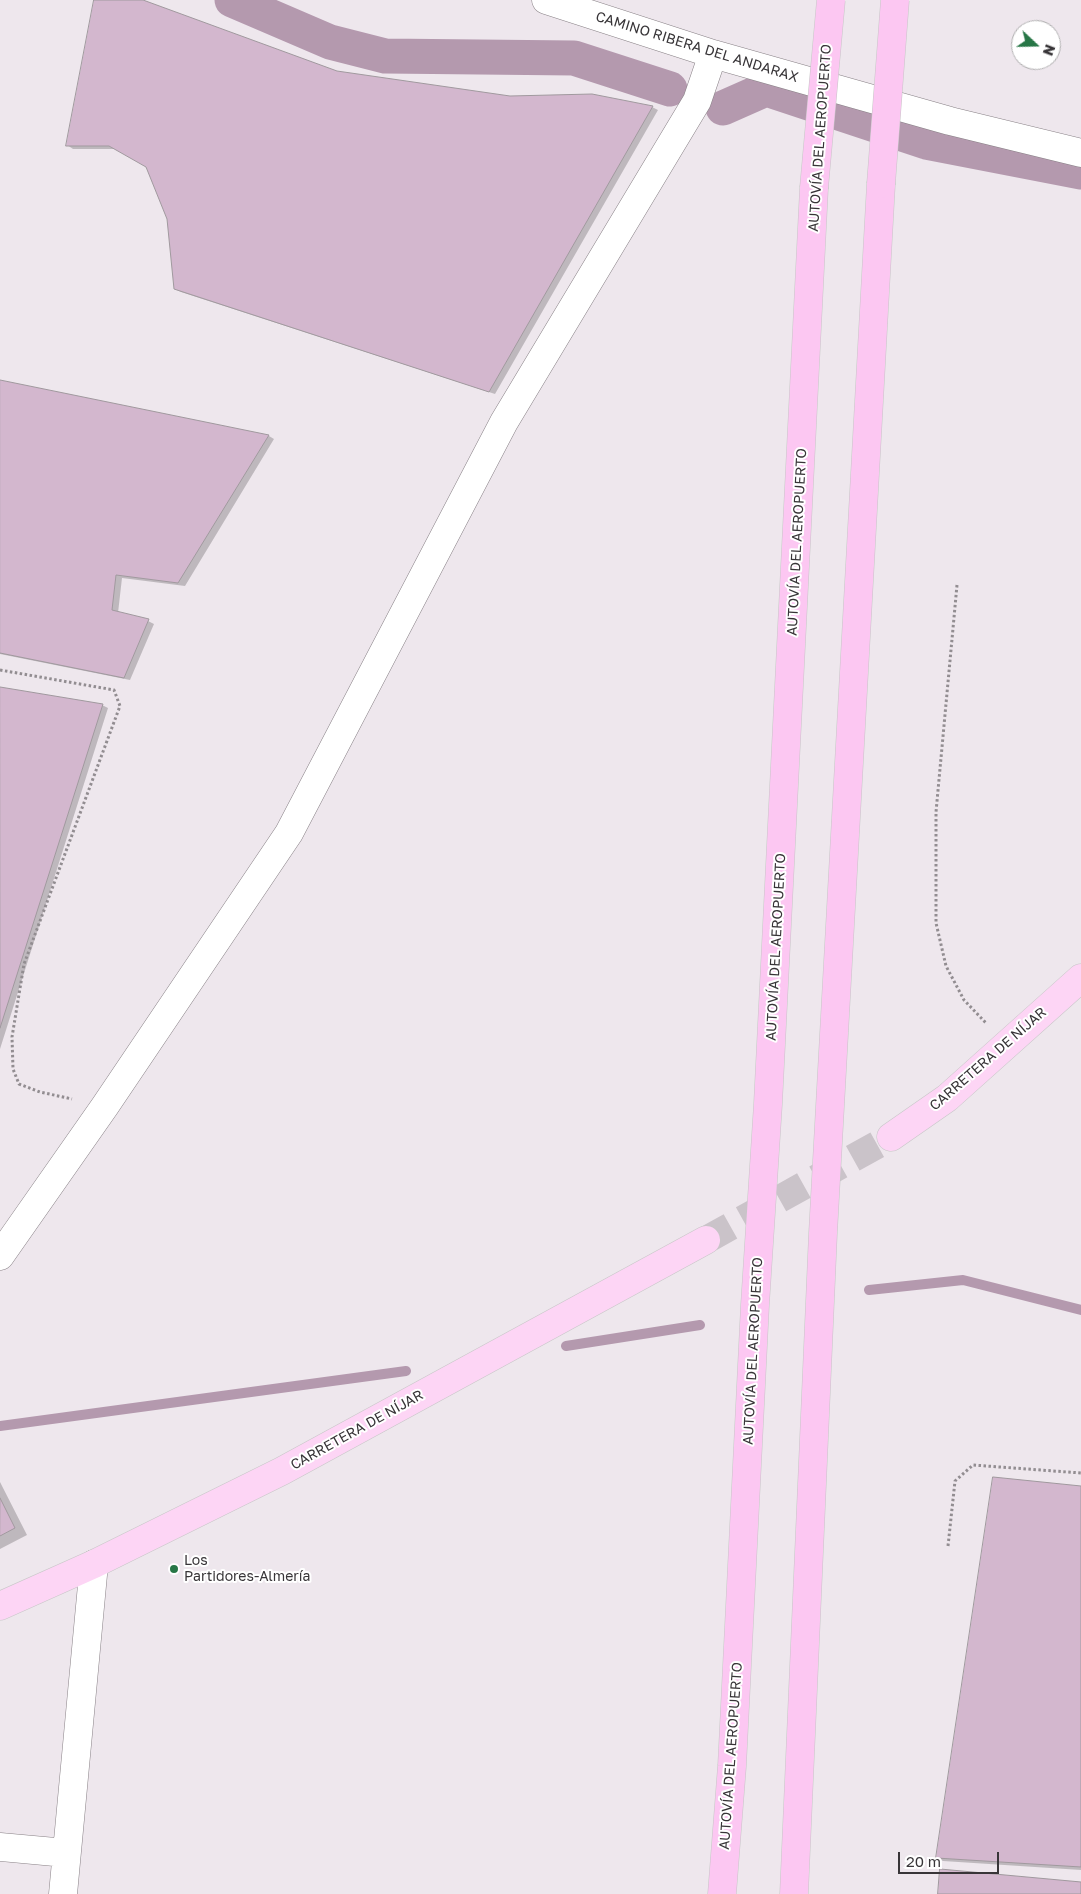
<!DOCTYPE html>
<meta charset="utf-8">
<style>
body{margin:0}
#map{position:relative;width:1081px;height:1894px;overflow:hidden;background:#eee7ed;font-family:"Golos Text",sans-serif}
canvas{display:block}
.north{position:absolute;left:1011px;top:20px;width:50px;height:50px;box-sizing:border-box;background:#fff;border:1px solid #afaeaf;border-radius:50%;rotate:111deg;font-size:14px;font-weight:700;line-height:20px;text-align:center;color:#383538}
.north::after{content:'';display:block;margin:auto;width:18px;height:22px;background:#277646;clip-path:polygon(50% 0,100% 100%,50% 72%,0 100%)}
.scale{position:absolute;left:898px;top:1852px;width:101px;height:22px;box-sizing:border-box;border:2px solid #383538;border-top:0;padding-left:6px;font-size:15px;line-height:18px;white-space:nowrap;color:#383538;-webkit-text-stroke:4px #fff;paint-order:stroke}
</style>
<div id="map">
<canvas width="1081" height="1894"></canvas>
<div class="north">N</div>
<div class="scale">20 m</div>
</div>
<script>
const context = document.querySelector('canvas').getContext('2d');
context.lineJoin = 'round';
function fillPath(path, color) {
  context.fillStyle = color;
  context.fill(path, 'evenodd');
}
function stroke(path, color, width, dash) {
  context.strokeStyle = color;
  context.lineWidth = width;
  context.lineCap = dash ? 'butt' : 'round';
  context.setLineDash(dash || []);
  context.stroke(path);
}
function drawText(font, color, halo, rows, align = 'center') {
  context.font = font + ' "Golos Text",sans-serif';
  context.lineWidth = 4;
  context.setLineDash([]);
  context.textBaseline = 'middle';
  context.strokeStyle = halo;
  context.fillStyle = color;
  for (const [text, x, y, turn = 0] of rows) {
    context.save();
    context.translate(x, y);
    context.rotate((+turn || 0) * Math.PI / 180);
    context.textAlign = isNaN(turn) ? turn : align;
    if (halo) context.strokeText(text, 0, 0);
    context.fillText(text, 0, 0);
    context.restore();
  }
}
const shadow = new Path2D(`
 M 95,0 L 140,0 L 336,72 L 510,98 L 652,107 L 658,110 L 495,394 L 181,292 L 175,289 L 169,218 L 147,167 L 116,149 L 73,149 L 67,145 Z
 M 0,382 L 269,436 L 274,439 L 185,586 L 122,578 L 118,613 L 148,621 L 154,624 L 130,680 L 0,654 Z
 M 0,688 L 102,705 L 108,708 L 0,1049 Z
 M 0,1482 L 27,1535 L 0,1549 Z
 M 1081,1488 L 1081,1870 L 943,1861 L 937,1858 Z`);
const stream = new Path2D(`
 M 869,1290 L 963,1280 L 1081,1310
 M 566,1346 L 700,1325
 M 0,1426 L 406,1371`);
const canal = new Path2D(`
 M 232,0 L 330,42 L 385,56 L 574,58 L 670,89
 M 723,108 L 766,89 L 926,142 L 1081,172`);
const building = new Path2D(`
 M 94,0 L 143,0 L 337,71 L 510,96 L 592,94 L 653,106 L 489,392 L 174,289 L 167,219 L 146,167 L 109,146 L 66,146 Z
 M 0,380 L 269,435 L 178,583 L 116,575 L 112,610 L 149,619 L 124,678 L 0,653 Z
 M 0,687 L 103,704 L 0,1028 Z
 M 993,1477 L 1081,1486 L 1081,1867 L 936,1858 Z
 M 0,1498 L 15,1528 L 0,1536 Z
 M 940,1869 L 1081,1882 L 1081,1894 L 938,1894 Z`);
const primaryTunnel = new Path2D(`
 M 706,1240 L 891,1137`);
const path = new Path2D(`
 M 957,585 L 936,812 L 936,923 L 946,966 L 964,1000 L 986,1023
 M 0,670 L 114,690 L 120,706 L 24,964 L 12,1037 L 13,1069 L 19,1084 L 40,1092 L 72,1099
 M 948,1546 L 955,1481 L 973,1465 L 1081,1473`);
const minor = new Path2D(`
 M 546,0 L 713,54 L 950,121 L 1081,153
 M 0,1256 L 105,1106 L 289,833 L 504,422 L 697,101 L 713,54
 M 0,1847 L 66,1853
 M 63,1894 L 94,1564`);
const primary = new Path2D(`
 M 891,1137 L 947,1098 L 1081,978
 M 0,1606 L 94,1564 L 282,1471 L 706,1240`);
const trunk = new Path2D(`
 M 722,1894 L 732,1766 L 755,1305 L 768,1104 L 814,188
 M 794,1894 L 823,1233 L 881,184`);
const trunkBridge = new Path2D(`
 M 881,184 L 895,0
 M 814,188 L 831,0`);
const markers = [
 [174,1569,5,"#277646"]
];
const streetNames = [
 ["CAMINO RIBERA DEL ANDARAX",697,47,17],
 ["AUTOVÍA DEL AEROPUERTO",820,138,-86],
 ["AUTOVÍA DEL AEROPUERTO",797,542,-87],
 ["AUTOVÍA DEL AEROPUERTO",776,947,-87],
 ["CARRETERA DE NÍJAR",988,1059,-41],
 ["AUTOVÍA DEL AEROPUERTO",753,1351,-87],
 ["CARRETERA DE NÍJAR",357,1430,-29],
 ["AUTOVÍA DEL AEROPUERTO",731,1756,-86]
];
const poiNames = [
 ["Los",184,1561],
 ["Partidores-Almería",184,1577]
];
fillPath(shadow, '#0003');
stroke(stream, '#b499ae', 10);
stroke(canal, '#b499ae', 35);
fillPath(building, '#d3b7ce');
stroke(building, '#a0999e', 1);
stroke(primaryTunnel, '#cac3c9', 28, [28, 14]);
stroke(minor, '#888186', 29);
stroke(primary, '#c7c6c7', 29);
stroke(trunk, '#c7c6c7', 29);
stroke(path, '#928d91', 3, [2.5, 2.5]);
stroke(minor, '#fff', 28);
stroke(primary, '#fdd5f5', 28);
stroke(trunk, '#fcc7f2', 28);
stroke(trunkBridge, '#c7c6c7', 29, []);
stroke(trunkBridge, '#fcc7f2', 28);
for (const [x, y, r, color] of markers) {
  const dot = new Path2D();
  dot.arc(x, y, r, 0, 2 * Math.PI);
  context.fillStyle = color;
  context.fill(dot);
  stroke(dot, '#fff', 2);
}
drawText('14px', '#383538', '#fff', streetNames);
drawText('14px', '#383538', '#fff', poiNames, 'left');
</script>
